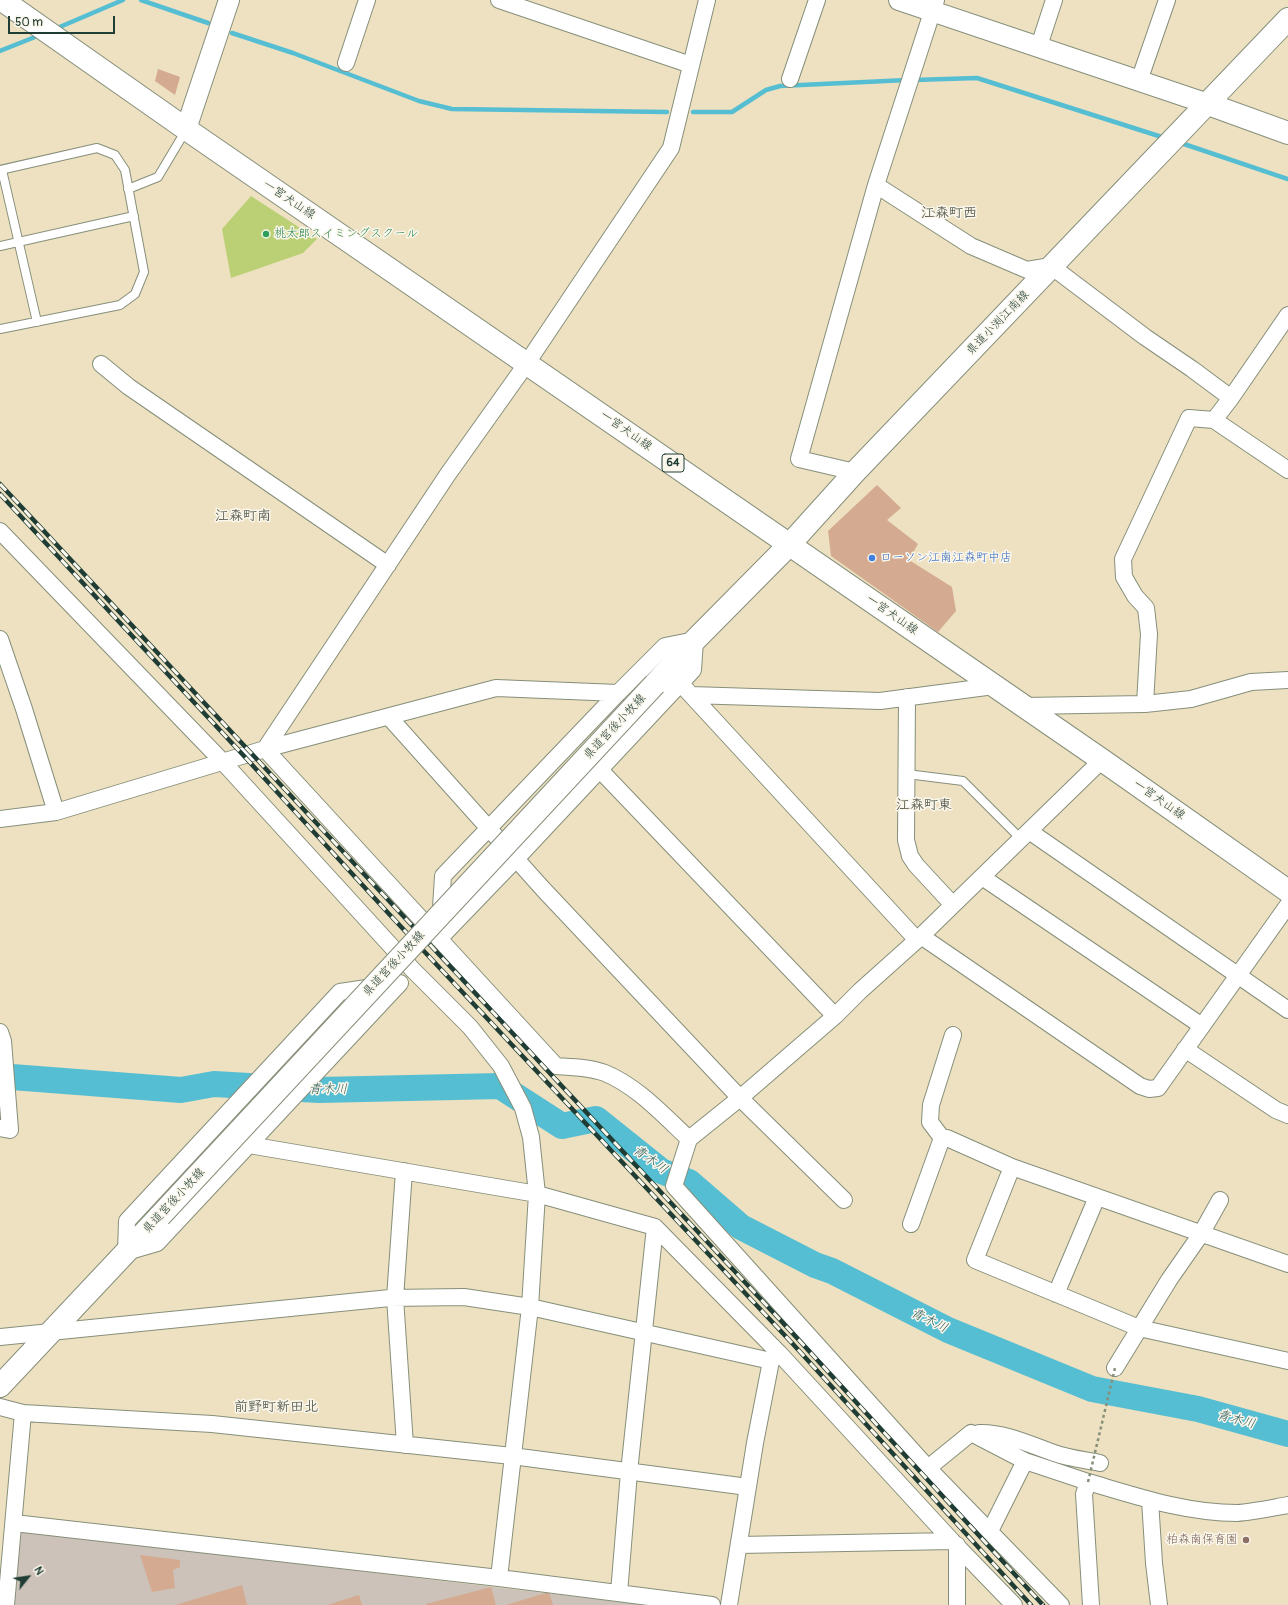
<!DOCTYPE html>
<meta charset="utf-8">
<style>
body{margin:0}
#map{position:relative;width:1288px;height:1605px;overflow:hidden;background:#ede1c1;font-family:Pangolin,sans-serif}
canvas{display:block}
.north{position:absolute;left:8px;top:1557px;width:40px;height:40px;-webkit-text-stroke:3px #fbf7ec;paint-order:stroke;rotate:60deg;font-size:11px;font-weight:700;line-height:16px;text-align:center;color:#1f3d34}
.north::after{content:'';display:block;margin:auto;width:14px;height:18px;background:#1f3d34;clip-path:polygon(50% 0,100% 100%,50% 72%,0 100%)}
.scale{position:absolute;left:8px;top:16px;width:107px;height:18px;box-sizing:border-box;border:2px solid #1f3d34;border-top:0;padding-left:5px;font-size:12px;line-height:14px;white-space:nowrap;color:#1f3d34;-webkit-text-stroke:3px #fbf7ec;paint-order:stroke}
</style>
<div id="map">
<canvas width="1288" height="1605"></canvas>
<div class="north">N</div>
<div class="scale">50 m</div>
</div>
<script>
const context = document.querySelector('canvas').getContext('2d');
context.lineJoin = 'round';
function fillPath(path, color) {
  context.fillStyle = color;
  context.fill(path, 'evenodd');
}
function stroke(path, color, width, dash) {
  context.strokeStyle = color;
  context.lineWidth = width;
  context.lineCap = dash ? 'butt' : 'round';
  context.setLineDash(dash || []);
  context.stroke(path);
}
function drawText(font, color, halo, rows, align = 'center') {
  context.font = font + ' Pangolin,"Klee One",sans-serif';
  context.lineWidth = 3;
  context.setLineDash([]);
  context.textBaseline = 'middle';
  context.strokeStyle = halo;
  context.fillStyle = color;
  for (const [text, x, y, turn = 0] of rows) {
    context.save();
    context.translate(x, y);
    context.rotate((+turn || 0) * Math.PI / 180);
    context.textAlign = isNaN(turn) ? turn : align;
    if (halo) context.strokeText(text, 0, 0);
    context.fillText(text, 0, 0);
    context.restore();
  }
}
const industrial = new Path2D(`
 M 21,1531 L 646,1605 L 14,1605 Z`);
const green = new Path2D(`
 M 251,196 L 317,239 L 303,253 L 231,278 L 222,229 Z`);
const stream = new Path2D(`
 M 141,0 L 208,23
 M 55,29 L 123,0
 M 232,33 L 293,53 L 419,101 L 452,109 L 667,112
 M 0,51 L 40,35
 M 914,80 L 977,78 L 1165,138
 M 693,112 L 732,112 L 766,90 L 780,86 L 907,80
 M 1178,142 L 1288,179`);
const river = new Path2D(`
 M 0,1074 L 12,1077 L 181,1090 L 214,1084 L 319,1090 L 500,1086 L 562,1126 L 596,1119 L 661,1171 L 689,1182 L 741,1227 L 815,1265 L 832,1271 L 948,1330 L 1092,1389 L 1198,1409 L 1288,1434`);
const building = new Path2D(`
 M 158,69 L 180,77 L 175,95 L 155,81 Z
 M 877,485 L 901,508 L 887,520 L 918,544 L 909,560 L 952,587 L 956,611 L 938,632 L 831,556 L 828,531 Z
 M 140,1555 L 180,1560 L 180,1567 L 173,1570 L 175,1588 L 152,1592 Z
 M 242,1585 L 247,1605 L 175,1605 Z
 M 491,1587 L 496,1605 L 426,1605 L 426,1604 Z
 M 549,1592 L 553,1605 L 506,1605 Z
 M 359,1595 L 362,1605 L 327,1605 Z`);
const service = new Path2D(`
 M 0,170 L 97,148 L 115,155 L 125,170 L 144,272 L 135,294 L 120,305 L 0,329
 M 2,170 L 37,322
 M 128,189 L 158,177 L 186,130
 M 0,246 L 134,216
 M 907,774 L 963,781 L 1021,839`);
const minor = new Path2D(`
 M 499,0 L 691,65
 M 1039,46 L 1054,0
 M 346,63 L 367,0
 M 790,79 L 817,0
 M 1139,81 L 1167,0
 M 876,185 L 971,246 L 1027,270 L 1051,266 L 1145,337 L 1192,369 L 1231,398
 M 101,364 L 129,387 L 388,565
 M 1214,420 L 1231,398 L 1288,315
 M 855,472 L 799,459 L 876,185 L 936,0
 M 0,531 L 223,762 L 413,970 L 470,1027 L 501,1066 L 523,1108 L 531,1137 L 537,1194 L 530,1307 L 499,1578
 M 0,639 L 24,709 L 56,812
 M 695,640 L 693,670 L 516,859 L 439,939 L 443,876 L 618,693 L 665,646 Z
 M 681,684 L 917,940
 M 691,695 L 880,701 L 994,686
 M 907,697 L 906,840 L 910,856 L 916,865 L 953,905
 M 1145,704 L 1149,634 L 1146,608 L 1135,596 L 1124,577 L 1123,559 L 1189,418 L 1214,420 L 1288,470
 M 1023,706 L 1145,704 L 1191,699 L 1251,682 L 1288,680
 M 389,717 L 543,889 L 740,1098 L 844,1200
 M 265,749 L 556,1066 C 572,1067 590,1067 605,1073 C 637,1086 664,1116 689,1139 L 740,1098 L 835,1016 L 860,991 L 917,940 L 1102,760
 M 265,749 L 448,474 L 527,363 L 671,148 L 707,0
 M 600,770 L 835,1016
 M 0,819 L 56,812 L 265,749 L 496,688 L 618,693
 M 1029,831 L 1288,1010
 M 982,877 L 1202,1026
 M 921,936 L 1140,1086 L 1149,1089 L 1158,1088 L 1288,905
 M 400,983 L 157,1243 L 126,1252 L 127,1221 L 340,992 Z
 M 0,1032 L 3,1041 L 10,1130 L 0,1128
 M 1185,1049 L 1276,1110 L 1288,1115
 M 942,1138 L 930,1122 L 931,1105 L 953,1035
 M 689,1139 L 674,1186 L 928,1468
 M 249,1145 L 537,1194 L 655,1227 L 779,1353 L 952,1541 L 1014,1605
 M 404,1171 L 395,1298 L 405,1445
 M 911,1224 L 942,1138 L 947,1138 L 1012,1167
 M 1288,1264 L 1012,1167 L 975,1260 L 1139,1328 L 1288,1361
 M 1056,1294 L 1097,1197
 M 0,1337 L 390,1298 L 464,1297 L 530,1307 L 771,1361
 M 1115,1368 L 1169,1280 L 1201,1234 L 1220,1200
 M 0,1407 L 23,1413 L 212,1424 L 512,1456 L 748,1487
 M 979,1433 C 1004,1432 1031,1445 1054,1453 C 1068,1458 1085,1460 1100,1463
 M 1150,1500 L 1154,1563 L 1159,1605
 M 14,1523 L 499,1578 L 712,1605
 M 990,1531 L 1025,1461
 M 739,1545 L 952,1541
 M 957,1545 L 957,1605
 M 619,1593 L 629,1472 L 655,1227
 M 6,1605 L 23,1413
 M 729,1605 L 755,1443 L 771,1361 L 778,1355
 M 1061,1605 L 928,1468 L 971,1433 L 1025,1461 L 1088,1482
 M 1091,1605 L 1084,1494 L 1088,1482 C 1136,1496 1185,1513 1237,1513 C 1253,1512 1271,1508 1288,1505`);
const tertiary = new Path2D(`
 M 899,0 L 1208,104
 M 186,129 L 229,0`);
const secondary = new Path2D(`
 M 1208,104 L 1288,133
 M 655,684 L 695,640 L 790,544 L 855,472 L 1288,19
 M 0,1386 L 160,1216`);
const primary = new Path2D(`
 M 2,0 L 186,129 L 1102,760 L 1288,891`);
const rail = new Path2D(`
 M 0,484 L 797,1338 L 1043,1605
 M 0,494 L 244,756 L 390,915 L 792,1343 L 1031,1605`);
const pathBridge = new Path2D(`
 M 1088,1482 L 1115,1368`);
const secondaryBridge = new Path2D(`
 M 160,1216 L 655,684`);
const markers = [
 [266,234,4,"#2e9e5b"],
 [872,558,4,"#3f7fe0"],
 [1246,1540,4,"#8d6e63"]
];
const shields = [
 [673,463,22]
];
const shieldNames = [
 ["64",673,463]
];
const streetNames = [
 ["一宮犬山線",289,200,34],
 ["県道小渕江南線",998,323,-46],
 ["一宮犬山線",626,431,35],
 ["一宮犬山線",892,615,35],
 ["県道宮後小牧線",615,727,-47],
 ["一宮犬山線",1159,800,35],
 ["県道宮後小牧線",394,964,-47],
 ["県道宮後小牧線",174,1201,-47]
];
const leisureNames = [
 ["桃太郎スイミングスクール",274,234]
];
const shopNames = [
 ["ローソン江南江森町中店",880,558]
];
const educationNames = [
 ["柏森南保育園",1238,1540]
];
const waterNames = [
 ["青木川",328,1090],
 ["青木川",650,1160,35],
 ["青木川",929,1321,26],
 ["青木川",1236,1420,15]
];
const quarterNames = [
 ["江森町西",949,213],
 ["江森町南",243,516],
 ["江森町東",924,805],
 ["前野町新田北",276,1407]
];
fillPath(industrial, '#cdc2b9');
fillPath(green, '#bbd074');
stroke(stream, '#56bed2', 4.5);
stroke(river, '#56bed2', 26);
fillPath(building, '#d4aa91');
stroke(service, '#868f7a', 10);
stroke(minor, '#868f7a', 18);
stroke(tertiary, '#868f7a', 22);
stroke(secondary, '#868f7a', 24);
stroke(primary, '#868f7a', 24);
stroke(service, '#fff', 8);
stroke(minor, '#fff', 16);
stroke(tertiary, '#fff', 20);
stroke(secondary, '#fff', 22);
stroke(primary, '#fff', 22);
stroke(rail, '#1f3d34', 4.5);
stroke(rail, '#fbf7ec', 3, [9]);
stroke(secondaryBridge, '#868f7a', 24, []);
stroke(pathBridge, '#868f7a', 2.5, [3, 3]);
stroke(secondaryBridge, '#fff', 22);
for (const [x, y, r, color] of markers) {
  const dot = new Path2D();
  dot.arc(x, y, r, 0, 2 * Math.PI);
  context.fillStyle = color;
  context.fill(dot);
  stroke(dot, '#fbf7ec', 1.5);
}
for (const [x, y, w] of shields) {
  const box = new Path2D();
  box.roundRect(x - w / 2, y - 9, w, 18, 3);
  context.fillStyle = '#fbf7ec';
  context.fill(box);
  stroke(box, '#1f3d34', 1);
}
drawText('bold 11px', '#1f3d34', null, shieldNames);
drawText('12px', '#1f3d34', '#fbf7ec', streetNames);
drawText('12px', '#27864d', '#fbf7ec', leisureNames, 'left');
drawText('12px', '#366cbe', '#fbf7ec', shopNames, 'left');
drawText('12px', '#785e54', '#fbf7ec', educationNames, 'right');
drawText('italic 13px', '#2d5d5c', '#fbf7ec', waterNames);
drawText('bold 14px', '#5e6355', '#fbf7ec', quarterNames);
</script>
